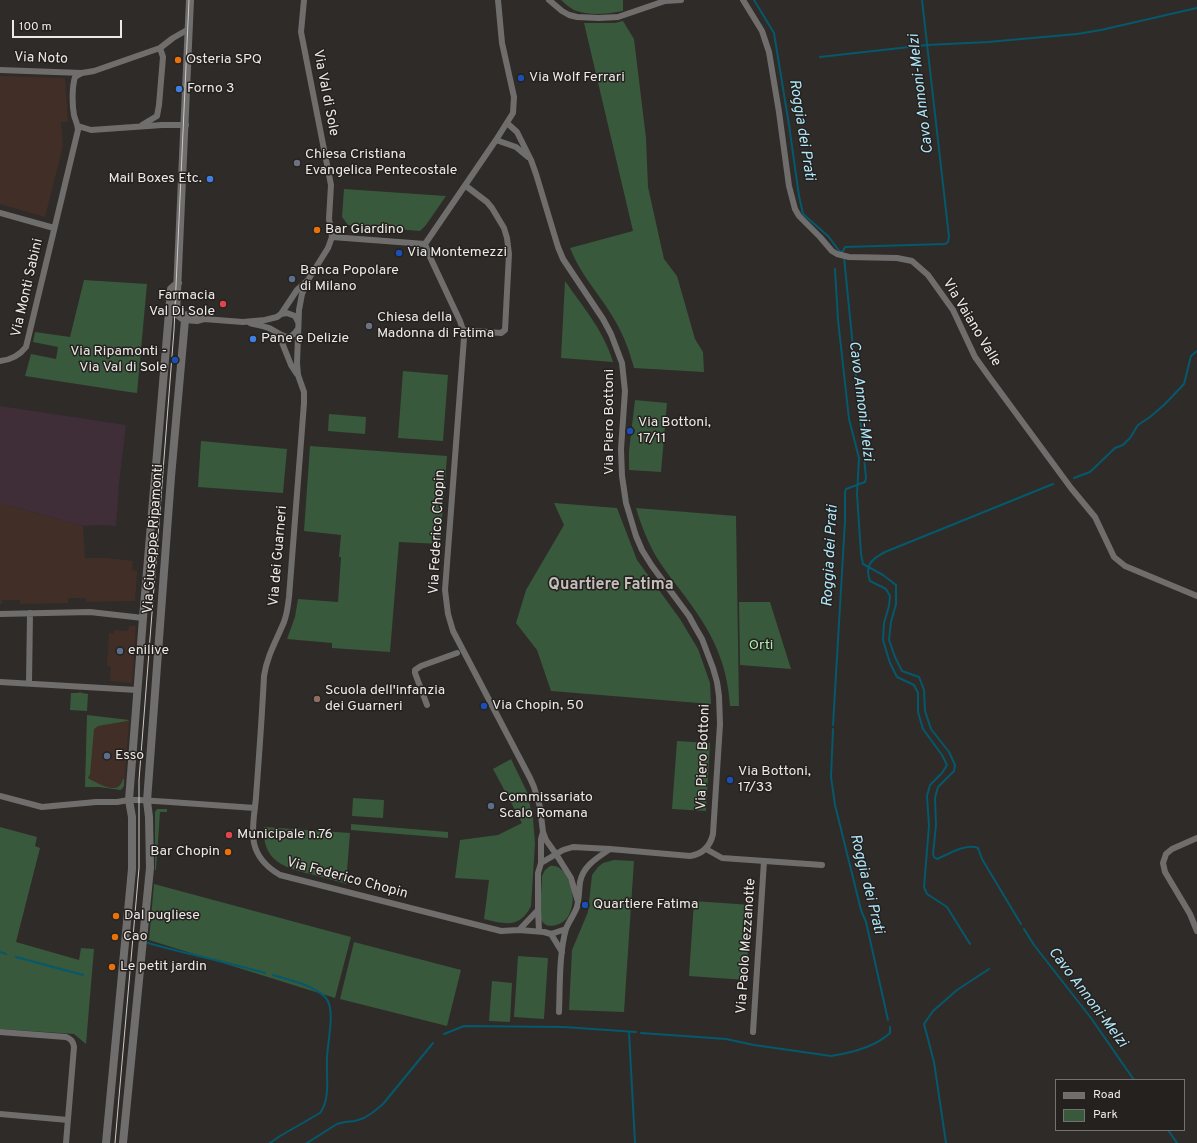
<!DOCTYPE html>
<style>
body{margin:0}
#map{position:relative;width:1197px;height:1143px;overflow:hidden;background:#2f2b29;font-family:Overpass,sans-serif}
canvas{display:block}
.legend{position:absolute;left:1055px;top:1079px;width:130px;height:52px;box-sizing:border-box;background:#25211f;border:1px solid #75716f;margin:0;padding:5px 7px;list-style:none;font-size:12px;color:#eceae8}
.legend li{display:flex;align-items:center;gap:8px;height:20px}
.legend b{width:20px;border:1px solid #75716f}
.scale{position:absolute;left:12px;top:20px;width:110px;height:18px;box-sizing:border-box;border:2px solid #eceae8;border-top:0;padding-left:5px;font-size:12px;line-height:14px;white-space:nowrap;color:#eceae8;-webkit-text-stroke:3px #25211f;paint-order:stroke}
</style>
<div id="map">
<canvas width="1197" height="1143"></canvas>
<ul class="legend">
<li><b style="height:5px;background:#706e6d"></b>Road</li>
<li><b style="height:11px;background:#38593b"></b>Park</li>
</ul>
<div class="scale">100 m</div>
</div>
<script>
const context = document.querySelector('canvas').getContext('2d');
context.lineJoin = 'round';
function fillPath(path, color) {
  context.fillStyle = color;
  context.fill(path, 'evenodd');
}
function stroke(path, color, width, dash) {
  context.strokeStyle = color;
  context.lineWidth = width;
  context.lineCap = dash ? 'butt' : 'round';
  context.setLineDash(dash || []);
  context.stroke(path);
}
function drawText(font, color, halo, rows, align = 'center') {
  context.font = font + ' Overpass,sans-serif';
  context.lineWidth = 3;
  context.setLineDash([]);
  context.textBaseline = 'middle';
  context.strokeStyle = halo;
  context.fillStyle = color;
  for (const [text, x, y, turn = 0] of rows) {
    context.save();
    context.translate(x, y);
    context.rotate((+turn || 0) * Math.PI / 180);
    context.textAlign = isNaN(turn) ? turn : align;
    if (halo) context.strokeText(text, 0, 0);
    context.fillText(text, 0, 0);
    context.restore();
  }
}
const commercial = new Path2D(`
 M 0,76 L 65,78 L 68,122 L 61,122 L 63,146 L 45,217 L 0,204 Z
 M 0,503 L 83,526 L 85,558 L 105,558 L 133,561 L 132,570 L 137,571 L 135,601 L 86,602 L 86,598 L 68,598 L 68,603 L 20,604 L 20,600 L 2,600 L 2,604 L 0,604 Z
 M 129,626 L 136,626 L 132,683 L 110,681 L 111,667 L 107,666 L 109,633 L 114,634 L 114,630 L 128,631 Z
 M 87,715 L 129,720 L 124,786 L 121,790 L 99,787 L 85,787 Z`);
const industrial = new Path2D(`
 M 0,406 L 126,425 L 119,484 L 116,526 L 96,525 L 83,526 L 0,503 Z`);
const green = new Path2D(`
 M 561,0 L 623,0 L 623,11 C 608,14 588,16 574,10 C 569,7 565,4 561,0 Z
 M 623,21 L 634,39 L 646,138 L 648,187 L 664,259 L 677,276 L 695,339 L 703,352 L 704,372 L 634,368 C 629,349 622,331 611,314 C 598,293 579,272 570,248 L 633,231 L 584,23 L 615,23 Z
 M 344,189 L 446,196 L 426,225 L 420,231 L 348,225 L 342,217 Z
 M 84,280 L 147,284 L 137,393 L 129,392 L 25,376 L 31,354 L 56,359 L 58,347 L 33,342 L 35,332 L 70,337 Z
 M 565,281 C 583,307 604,331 613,362 L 561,358 Z
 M 403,371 L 448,375 L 443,441 L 398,438 Z
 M 635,400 L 667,403 L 661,472 L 629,470 L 629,451 Z
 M 329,414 L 366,417 L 365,434 L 328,431 Z
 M 201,441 L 287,449 L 283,493 L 198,487 Z
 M 310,446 L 447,456 L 440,544 L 399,542 L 390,652 L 332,648 L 332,643 L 287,639 L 295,617 L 298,599 L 338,602 L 341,557 L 339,557 L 341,535 L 304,531 Z
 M 554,503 L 617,508 L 637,560 L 680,619 L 698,649 L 710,683 L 711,704 L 551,691 L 537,650 L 516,623 L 526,590 L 564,525 Z
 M 636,508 L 736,516 L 739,706 L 730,706 C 727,660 711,631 684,595 C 675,583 665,571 657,558 C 648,543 641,525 636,508 Z
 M 739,602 L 770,602 L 791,669 L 740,665 Z
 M 80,692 L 82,693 L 88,694 L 87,711 L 70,710 L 71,693 L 78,693 Z
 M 87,715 L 129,720 L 127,721 L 98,726 L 94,729 L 90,774 L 88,778 C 95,782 110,791 118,787 C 121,785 122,782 123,779 L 124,779 L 124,786 L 121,790 L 99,787 L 85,787 Z
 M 677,741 L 710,743 L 706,811 L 672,809 Z
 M 511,759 L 527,792 L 533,819 L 535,843 L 531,906 C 520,929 504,924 484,919 L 489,880 L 455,878 L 460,840 L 498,835 L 522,823 L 493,769 Z
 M 353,798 L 384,800 L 383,818 L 352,816 Z
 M 157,809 L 167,809 L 167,812 L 160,812 L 156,870 L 155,870 L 155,812 Z
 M 351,824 L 448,832 L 448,838 L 351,830 Z
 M 0,827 L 37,837 L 35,846 L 40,848 L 16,942 L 79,960 L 81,948 L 94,949 L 86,1044 L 74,1034 L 0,1029 Z
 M 264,827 L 350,833 L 346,884 C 334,880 322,877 310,874 C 282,867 262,860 264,827 Z
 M 614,860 L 634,861 L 624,1012 L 569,1010 L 572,950 L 588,912 L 592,875 L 598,867 L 603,863 Z
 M 550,866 C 558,865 563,870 567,877 C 569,882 572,886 572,891 C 574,900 572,911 567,918 C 562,925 545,931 541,919 C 539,911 542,886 542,876 L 545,870 Z
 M 154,884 L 351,937 L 335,998 L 149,940 Z
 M 694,901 L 751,905 L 746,980 L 689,976 Z
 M 354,942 L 461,970 L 447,1026 L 340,999 Z
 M 518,956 L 548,958 L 544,1019 L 514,1017 Z
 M 492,981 L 512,983 L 510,1022 L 489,1021 Z`);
const stream = new Path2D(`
 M 754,0 L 774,33 L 789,125 L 799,196 L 803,214 L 828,236 L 840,252 L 842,252
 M 820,57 L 927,45 L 988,42 L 1077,34 L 1101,30 L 1197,8
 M 841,252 L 843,251 L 845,247 L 945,244 L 948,242 L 949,237 L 922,0
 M 835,269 L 838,320 L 849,419 L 859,458 L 857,494 L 861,554 L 863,564 L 883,575 L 896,585 L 896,604 L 891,622 L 889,640 L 895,657 L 902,671 L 919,677 L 924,690 L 925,711 L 931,729 L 949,752 L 955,765 L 954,771 L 938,787 L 935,798 L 936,825 L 933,854 L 934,857 L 937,859 C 949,854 966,843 978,848 L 982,859 L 1021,924
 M 1074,478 L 1090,472 L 1115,448 L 1123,445 L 1130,438 L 1138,425 L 1150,417 L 1165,404 L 1184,384 L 1191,356 L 1197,351
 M 833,725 L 845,521 L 845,492 L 846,489 L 865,482 L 866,478 L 844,257
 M 833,729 L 831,777 L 835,805 L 861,910 L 866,922 L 888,1020
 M 1024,929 L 1034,945 L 1091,1018 L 1134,1080
 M 148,943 C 187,954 226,962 265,973
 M 970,944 L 947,907 L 927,894 L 924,887 L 929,826 L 927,796 L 930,785 L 942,773 L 947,765 L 942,755 L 923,729 L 918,712 L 918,693 L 914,685 L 897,677 L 890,663 L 883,640 L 884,623 L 889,606 L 890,596 L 886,589 L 870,581 C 864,565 872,559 885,552 L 1053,484
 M 0,952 L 6,954
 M 16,957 L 83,975
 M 629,1032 L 635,1143
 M 641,1033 L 726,1039 L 754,1045 L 831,1056 C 851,1053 875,1047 890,1033 L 890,1027
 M 444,1034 L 464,1026 L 564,1027 L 636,1032
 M 1168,1130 L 1177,1143
 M 270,1143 L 280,1136 L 320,1113 C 331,1098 326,1076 327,1059 C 327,1044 336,1010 326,998 C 314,985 289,980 273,975
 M 307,1143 L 337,1124 L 345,1122 L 355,1121 L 364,1118 L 372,1113 L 383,1104 L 433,1043
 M 946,1143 L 934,1062 L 924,1024 L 933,1011 L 957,990 L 989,969`);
const minor = new Path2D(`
 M 304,0 L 301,32 L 331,185 L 329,219 L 332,237 L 328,248 L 308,280 L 302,294 L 299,310 L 297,363 L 298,375 L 304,392 L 304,403 L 289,597 C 288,606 287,614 284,622 C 276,641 267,656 264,676 C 262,717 259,757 256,797 C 255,811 251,828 254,843 C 257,857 268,868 280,875 L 501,931 L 519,930 L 544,932 L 551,934 L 566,929
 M 549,0 L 562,11 L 569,15 L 577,17 L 599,18 L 618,17 L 665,1 L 681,0
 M 743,0 L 762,31 L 769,52 L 779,112 L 789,186 L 795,209 L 799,216 L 820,237 L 832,251 L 837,254 L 849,257 L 897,258 L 912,261 L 928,275 L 953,310 L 975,357 L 990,378 L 1071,488 L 1095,517 L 1114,557 L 1125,566 L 1197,596
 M 0,70 L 82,73 L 94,71 L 160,48 L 173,38 L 187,30 L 189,26
 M 507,123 L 517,132 L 531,160 L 536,174 L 558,247 L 563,259 L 603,319 L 611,334 L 622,363 L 625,391 L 621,449 L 622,476 L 626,503 L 636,536 L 642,550 L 652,566 L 689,616 L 695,627 L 702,639 L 713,668 L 717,682 L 719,696 L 720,724 L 713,834 C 710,847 703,854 690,856 L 610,849 L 573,847 L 563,850 L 541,863
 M 142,125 L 157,116 L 159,105 L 163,57 L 160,48
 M 78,126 L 91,130 L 162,125 L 186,125
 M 496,140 L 516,147 L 528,157
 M 0,213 L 54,228
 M 332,237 L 425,244
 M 425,244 L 430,257 L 460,321 L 463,330 L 464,338 L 445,590 L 448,614 L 453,631 L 530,778 L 534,787 L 540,807 L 543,832 L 546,840 L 556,854 L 571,878 L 578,902
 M 425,244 L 496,140 L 513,113 L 514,97 L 502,43 L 498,0
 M 177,314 L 197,315 L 204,319 L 243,322 L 265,320 L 277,317 L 281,314 L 287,313 L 295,316 L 298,322
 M 281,314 L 297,290 L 307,281
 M 185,320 L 197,321 L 204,319
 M 250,323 C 257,325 264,326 269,328 C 280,333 288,344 297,330
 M 463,330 L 501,333 L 505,330 L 509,254 L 507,238 L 504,228 L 492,208 L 487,202 L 466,186
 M 279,335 L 291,365 L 297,374
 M 0,361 C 11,360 19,356 26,347 L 78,130 C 78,124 75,120 74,115 C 72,104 72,87 75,77 L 82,73
 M 0,614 L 90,612 L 143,618
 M 0,682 L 137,690
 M 29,683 L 30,613
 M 427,705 L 415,673 L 415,670 L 421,666 L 457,653
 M 0,796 L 42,807 L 96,802 L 117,802 L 129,800 L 139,800 L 170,802 L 255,808
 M 1197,838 L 1172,849 L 1166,854 L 1163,863 L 1165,872 L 1190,914 L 1197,931
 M 706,849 L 722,858 L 822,865
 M 519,930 L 538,910
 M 539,931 L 538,908 L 538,873 L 541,863 L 541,839 L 543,832
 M 551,934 L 562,952
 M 559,1012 C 560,987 559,953 566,929 C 569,921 574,915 577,907 C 579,899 579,890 580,882 C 583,866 597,858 610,849
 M 0,1032 L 66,1037 C 71,1039 73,1041 74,1047 L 66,1143
 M 753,1032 L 764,861
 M 0,1114 L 68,1120`);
const tertiary = new Path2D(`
 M 176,314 L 190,0
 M 106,1143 L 132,869 L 132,817 L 129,800 L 143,618 L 171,289 L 178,283
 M 123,1143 L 150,868 L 149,817 L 147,801 L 171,477 L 185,320 L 169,308`);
const tram = new Path2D(`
 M 115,1143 L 139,868 L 139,780 L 174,330 L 189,0`);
const markers = [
 [178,60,4,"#e8710a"],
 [521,78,4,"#1a4fb4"],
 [179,89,4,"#3f7fe0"],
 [297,163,4,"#6b7280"],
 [210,179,4,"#3f7fe0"],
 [317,230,4,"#e8710a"],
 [399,253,4,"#1a4fb4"],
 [292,279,4,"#5c6f8a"],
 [223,304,4,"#e0444e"],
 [369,326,4,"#6b7280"],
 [253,339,4,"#3f7fe0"],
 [175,360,4,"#1a4fb4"],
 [630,431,4,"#1a4fb4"],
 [120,651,4,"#5c6f8a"],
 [317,699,4,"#8d6e63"],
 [484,706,4,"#1a4fb4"],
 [107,756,4,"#5c6f8a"],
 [730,780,4,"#1a4fb4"],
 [491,806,4,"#5c6f8a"],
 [229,835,4,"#e0444e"],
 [228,852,4,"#e8710a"],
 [585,905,4,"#1a4fb4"],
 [116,916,4,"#e8710a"],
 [115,937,4,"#e8710a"],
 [112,967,4,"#e8710a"]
];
const streetNames = [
 ["Via Noto",41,59,2],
 ["Via Val di Sole",325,93,79],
 ["Via Monti Sabini",28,288,-77],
 ["Via Vaiano Valle",971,323,59],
 ["Via Piero Bottoni",610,422,-90],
 ["Via Federico Chopin",438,532,-87],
 ["Via Giuseppe Ripamonti",154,539,-86],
 ["Via dei Guarneri",279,556,-85],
 ["Via Piero Bottoni",704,757,-88],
 ["Via Federico Chopin",347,879,15],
 ["Via Paolo Mezzanotte",747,946,-86]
];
const poiNames = [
 ["Osteria SPQ",186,60],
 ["Via Wolf Ferrari",529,78],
 ["Forno 3",187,89],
 ["Chiesa Cristiana",305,155],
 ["Evangelica Pentecostale",305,171],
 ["Mail Boxes Etc.",202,179,"right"],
 ["Bar Giardino",325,230],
 ["Via Montemezzi",407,253],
 ["Banca Popolare",300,271],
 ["di Milano",300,287],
 ["Farmacia",215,296,"right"],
 ["Val Di Sole",215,312,"right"],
 ["Chiesa della",377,318],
 ["Madonna di Fatima",377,334],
 ["Pane e Delizie",261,339],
 ["Via Ripamonti -",167,352,"right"],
 ["Via Val di Sole",167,368,"right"],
 ["Via Bottoni,",638,423],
 ["17/11",638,439],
 ["enilive",128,651],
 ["Scuola dell'infanzia",325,691],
 ["dei Guarneri",325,707],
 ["Via Chopin, 50",492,706],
 ["Esso",115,756],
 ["Via Bottoni,",738,772],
 ["17/33",738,788],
 ["Commissariato",499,798],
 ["Scalo Romana",499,814],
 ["Municipale n.76",237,835],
 ["Bar Chopin",220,852,"right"],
 ["Quartiere Fatima",593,905],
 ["Dal pugliese",124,916],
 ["Cao",123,937],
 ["Le petit jardin",120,967]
];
const parkNames = [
 ["Orti",761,646]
];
const waterNames = [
 ["Cavo Annoni-Melzi",922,94,-97],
 ["Roggia dei Prati",801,130,81],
 ["Cavo Annoni-Melzi",860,401,83],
 ["Roggia dei Prati",831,556,-87],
 ["Roggia dei Prati",866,884,76],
 ["Cavo Annoni-Melzi",1087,998,53]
];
const quarterNames = [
 ["Quartiere Fatima",611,586]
];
fillPath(commercial, '#412f27');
fillPath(industrial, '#3f2d37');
fillPath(green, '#38593b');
stroke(stream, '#05596c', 2);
stroke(minor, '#706e6d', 6);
stroke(tertiary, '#706e6d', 8);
stroke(tram, '#ccc9c7', 1);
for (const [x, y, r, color] of markers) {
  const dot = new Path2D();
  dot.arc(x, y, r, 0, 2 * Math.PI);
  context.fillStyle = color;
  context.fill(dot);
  stroke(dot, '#25211f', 1.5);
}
drawText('14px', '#eceae8', '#25211f', streetNames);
drawText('14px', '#eceae8', '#25211f', poiNames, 'left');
drawText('14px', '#aef0b3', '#25211f', parkNames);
drawText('italic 15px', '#aee8fa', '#25211f', waterNames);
drawText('bold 16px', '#c3bebb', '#25211f', quarterNames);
</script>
